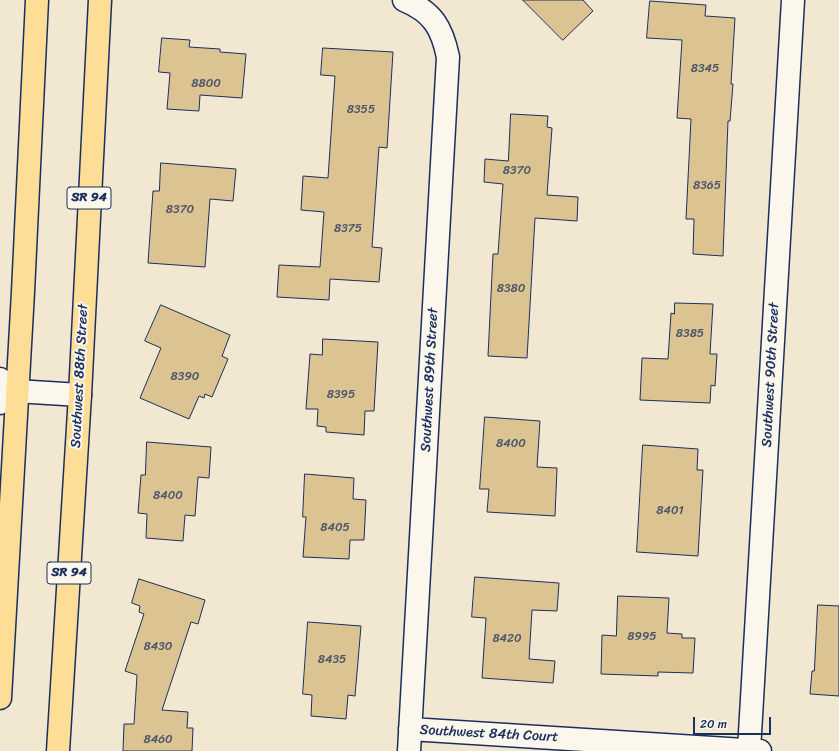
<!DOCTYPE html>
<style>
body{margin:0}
#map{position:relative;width:839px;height:751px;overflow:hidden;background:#f2e7d1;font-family:Sriracha,sans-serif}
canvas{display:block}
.scale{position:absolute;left:693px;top:717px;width:78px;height:18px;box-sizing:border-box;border:2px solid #1b2f5e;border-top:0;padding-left:5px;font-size:12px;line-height:14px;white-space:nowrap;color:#1b2f5e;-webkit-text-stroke:3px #fbf7ec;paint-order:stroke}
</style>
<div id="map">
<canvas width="839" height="751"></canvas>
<div class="scale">20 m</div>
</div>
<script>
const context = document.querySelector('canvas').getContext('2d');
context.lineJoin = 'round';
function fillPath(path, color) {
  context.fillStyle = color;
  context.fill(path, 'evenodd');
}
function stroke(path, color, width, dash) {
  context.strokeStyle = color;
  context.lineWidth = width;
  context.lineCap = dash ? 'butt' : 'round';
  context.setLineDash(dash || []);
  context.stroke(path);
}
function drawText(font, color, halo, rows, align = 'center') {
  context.font = font + ' Sriracha,sans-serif';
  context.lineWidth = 4;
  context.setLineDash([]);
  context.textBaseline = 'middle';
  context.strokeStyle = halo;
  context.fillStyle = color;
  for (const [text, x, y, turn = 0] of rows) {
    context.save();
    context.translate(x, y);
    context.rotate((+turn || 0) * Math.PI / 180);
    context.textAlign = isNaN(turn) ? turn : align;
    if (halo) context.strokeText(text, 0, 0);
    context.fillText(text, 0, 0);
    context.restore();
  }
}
const building = new Path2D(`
 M 523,0 L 583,0 L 593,11 L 563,40 Z
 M 650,1 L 706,5 L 705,16 L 735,18 L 731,84 L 733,84 L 730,121 L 728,121 L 723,256 L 693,254 L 694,219 L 686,219 L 691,119 L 677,118 L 682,40 L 647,38 Z
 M 162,38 L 190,40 L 189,47 L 220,49 L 220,52 L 246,54 L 242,98 L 200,95 L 199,111 L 167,109 L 170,73 L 159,72 Z
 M 323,48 L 393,52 L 387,148 L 379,147 L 372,247 L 382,248 L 379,282 L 330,279 L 329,300 L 277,297 L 279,265 L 320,267 L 324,212 L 301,210 L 303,176 L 328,178 L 335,76 L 321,75 Z
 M 511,114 L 548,116 L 547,127 L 552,128 L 547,195 L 578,197 L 577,221 L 535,218 L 527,358 L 488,356 L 493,254 L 498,254 L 503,184 L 484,182 L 485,159 L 508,161 Z
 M 161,163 L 236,169 L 233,201 L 210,199 L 205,267 L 148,263 L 153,191 L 159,191 Z
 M 675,303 L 713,304 L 710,354 L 717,354 L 715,386 L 711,385 L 710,403 L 640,400 L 642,358 L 668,359 L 671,313 L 674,314 Z
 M 161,305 L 230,335 L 222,356 L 228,359 L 212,397 L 205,394 L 204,398 L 199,396 L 189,419 L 140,398 L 161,348 L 145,341 Z
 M 323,339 L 378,342 L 374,411 L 365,411 L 364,435 L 326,432 L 326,427 L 317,426 L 318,409 L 306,409 L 310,354 L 322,355 Z
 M 485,417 L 540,421 L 537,467 L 557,468 L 555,516 L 487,512 L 489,489 L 480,489 Z
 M 147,442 L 211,447 L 209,478 L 198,477 L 195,516 L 185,515 L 183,541 L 146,538 L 147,514 L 138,513 L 141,475 L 145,475 Z
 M 643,445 L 698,449 L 697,470 L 703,470 L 698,556 L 637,552 Z
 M 305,474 L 354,478 L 353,499 L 366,500 L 364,540 L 350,540 L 349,559 L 303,557 L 306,517 L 303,517 Z
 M 475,577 L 559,583 L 557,611 L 532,610 L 529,659 L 555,661 L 553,683 L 482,678 L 486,618 L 472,617 Z
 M 139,579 L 205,600 L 198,624 L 191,622 L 162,710 L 188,712 L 187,728 L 193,728 L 192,751 L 123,751 L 124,724 L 134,724 L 137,675 L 125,671 L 144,614 L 139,612 L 140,606 L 132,603 Z
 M 618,596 L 669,598 L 667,633 L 682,634 L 682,638 L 695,638 L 693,673 L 658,672 L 658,676 L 601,674 L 602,635 L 616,636 Z
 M 818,605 L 839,606 L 839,696 L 810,694 L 812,671 L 814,671 Z
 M 308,622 L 361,626 L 355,696 L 348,695 L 346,719 L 311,716 L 312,695 L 303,694 Z`);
const minor = new Path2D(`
 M 404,0 C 433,12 442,28 448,57 L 409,751
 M 0,379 L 16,391 L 80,395
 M 0,403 L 16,391
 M 410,729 L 760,751
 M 749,750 L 793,0`);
const major = new Path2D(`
 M 0,698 L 23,292 L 37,0
 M 58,751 L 80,395 L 100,0`);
const numberNames = [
 ["8345",705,69],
 ["8800",206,84],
 ["8355",361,110],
 ["8370",517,171],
 ["8365",707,186],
 ["8370",180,210],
 ["8375",348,229],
 ["8380",511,289],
 ["8385",690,334],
 ["8390",185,377],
 ["8395",341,395],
 ["8400",511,444],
 ["8400",168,496],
 ["8401",670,511],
 ["8405",335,528],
 ["8995",642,637],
 ["8420",507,639],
 ["8430",158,647],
 ["8435",332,660],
 ["8460",158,740]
];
const shields = [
 [89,198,44],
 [69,573,44]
];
const shieldNames = [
 ["SR 94",89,198],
 ["SR 94",69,573]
];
const streetNames = [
 ["Southwest 90th Street",771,375,-87],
 ["Southwest 88th Street",80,376,-87],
 ["Southwest 89th Street",430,380,-87],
 ["Southwest 84th Court",489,734,3]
];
fillPath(building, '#dcc392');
stroke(building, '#1b2f5e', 1);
stroke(minor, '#1b2f5e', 25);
stroke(major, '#1b2f5e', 25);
stroke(minor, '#fbf7ec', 22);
stroke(major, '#fedd96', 22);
drawText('12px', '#4b546b', null, numberNames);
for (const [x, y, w] of shields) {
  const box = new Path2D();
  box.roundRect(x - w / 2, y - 11, w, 22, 3);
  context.fillStyle = '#fbf7ec';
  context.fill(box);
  stroke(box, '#1b2f5e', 1);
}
drawText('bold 13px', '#1b2f5e', null, shieldNames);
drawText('14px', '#1b2f5e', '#fbf7ec', streetNames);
</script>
